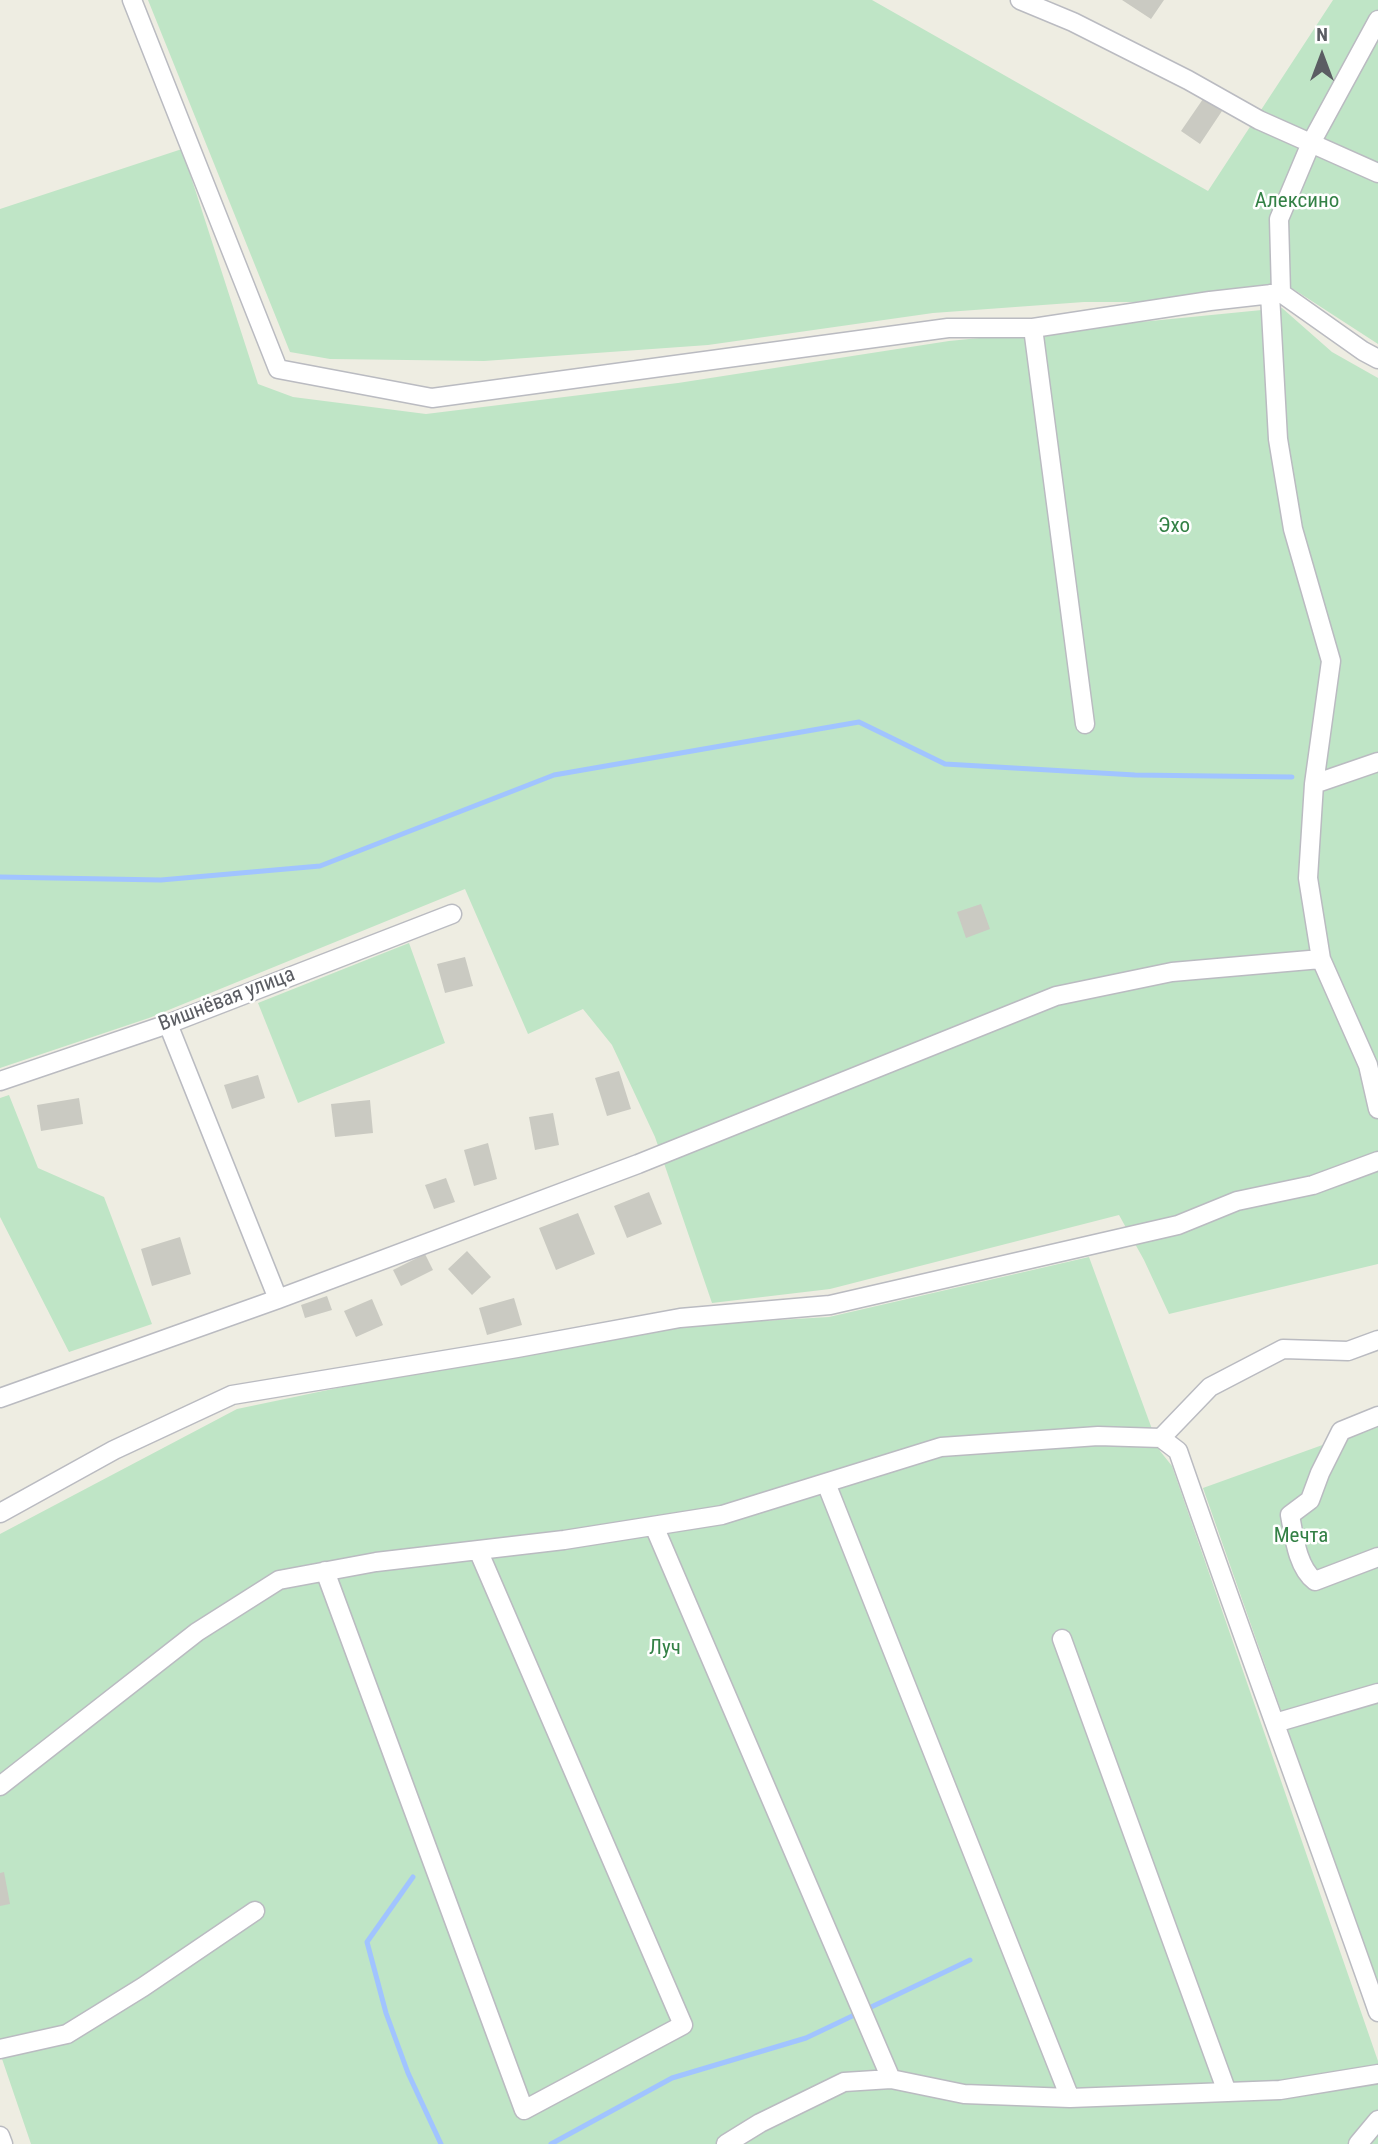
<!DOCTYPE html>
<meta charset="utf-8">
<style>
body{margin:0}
#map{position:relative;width:1378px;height:2144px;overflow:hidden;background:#eeede2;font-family:"Roboto Condensed",sans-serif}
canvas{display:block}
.north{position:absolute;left:1287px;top:21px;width:70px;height:70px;-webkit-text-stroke:5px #fff;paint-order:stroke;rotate:0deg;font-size:19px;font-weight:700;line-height:28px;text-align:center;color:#5b5d63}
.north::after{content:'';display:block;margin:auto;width:24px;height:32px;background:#5b5d63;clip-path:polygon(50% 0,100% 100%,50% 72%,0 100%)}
</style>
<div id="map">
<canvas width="1378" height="2144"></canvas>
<div class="north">N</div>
</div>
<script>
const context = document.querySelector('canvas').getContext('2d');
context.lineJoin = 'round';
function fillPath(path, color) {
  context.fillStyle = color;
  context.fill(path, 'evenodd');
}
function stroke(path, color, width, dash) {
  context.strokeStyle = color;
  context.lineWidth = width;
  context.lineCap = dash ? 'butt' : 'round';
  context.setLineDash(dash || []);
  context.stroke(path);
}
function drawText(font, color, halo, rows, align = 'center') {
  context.font = font + ' "Roboto Condensed",sans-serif';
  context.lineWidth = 5;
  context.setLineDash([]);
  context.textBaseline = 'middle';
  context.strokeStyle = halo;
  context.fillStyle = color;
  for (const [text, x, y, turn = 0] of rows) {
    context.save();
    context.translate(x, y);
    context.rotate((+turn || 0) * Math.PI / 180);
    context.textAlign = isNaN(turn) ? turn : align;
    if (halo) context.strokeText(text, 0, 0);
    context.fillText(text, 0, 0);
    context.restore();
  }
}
const green = new Path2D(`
 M 148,0 L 872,0 L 1208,191 L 1333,0 L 1378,0 L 1378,344 L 1287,285 L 1136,302 L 1084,302 L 933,313 L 708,345 L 484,361 L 330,359 L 290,352 Z
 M 182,149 L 258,384 L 293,397 L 426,414 L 678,383 L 949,341 L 1282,308 L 1332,352 L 1378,378 L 1378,1264 L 1169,1314 L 1144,1260 L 1119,1215 L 830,1289 L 712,1303 L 655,1137 L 612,1045 L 583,1009 L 528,1034 L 465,889 L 149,1018 L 0,1068 L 0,209 Z
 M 409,943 L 445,1043 L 298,1103 L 258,1003 Z
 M 9,1095 L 38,1168 L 104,1197 L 152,1324 L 69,1352 L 0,1217 L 0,1098 Z
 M 1089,1257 L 1160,1451 L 1172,1466 L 1378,2061 L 1378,2144 L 31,2144 L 0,2053 L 0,1534 L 237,1409 L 366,1382 L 677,1326 L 829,1317 Z
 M 1378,1425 L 1378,1987 L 1203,1488 Z`);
const stream = new Path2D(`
 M 0,877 L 161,880 L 320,866 L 554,775 L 859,722 L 945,764 L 1135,775 L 1292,777
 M 413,1877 L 367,1942 L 386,2013 L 408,2073 L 441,2144
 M 551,2144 L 672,2078 L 806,2038 L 970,1960`);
const building = new Path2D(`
 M 1122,0 L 1164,0 L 1151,19 Z
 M 1203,99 L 1222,111 L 1200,144 L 1181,131 Z
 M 981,904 L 990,929 L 966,938 L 957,912 Z
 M 465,957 L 473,986 L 445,993 L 437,964 Z
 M 619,1071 L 631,1109 L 607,1116 L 595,1078 Z
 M 258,1075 L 265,1098 L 232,1109 L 224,1085 Z
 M 79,1098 L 83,1124 L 41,1131 L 37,1105 Z
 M 370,1100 L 373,1133 L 335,1137 L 331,1104 Z
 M 553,1113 L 559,1145 L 535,1150 L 529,1117 Z
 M 488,1143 L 497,1179 L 474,1186 L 464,1150 Z
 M 446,1178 L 455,1202 L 434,1209 L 425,1185 Z
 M 649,1192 L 662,1224 L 627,1238 L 614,1206 Z
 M 578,1213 L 595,1254 L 556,1270 L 539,1228 Z
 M 180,1237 L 191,1274 L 152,1286 L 141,1249 Z
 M 467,1251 L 491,1277 L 472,1295 L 448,1269 Z
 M 425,1254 L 433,1270 L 401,1286 L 393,1270 Z
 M 327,1296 L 332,1310 L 305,1318 L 301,1305 Z
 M 514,1298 L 522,1325 L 487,1335 L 479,1308 Z
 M 372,1299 L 383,1325 L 356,1337 L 344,1311 Z
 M 4,1872 L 10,1904 L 0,1906 L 0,1873 Z`);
const minor = new Path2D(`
 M 132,0 L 278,369 L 432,398 L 948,328 L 1033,328 L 1210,301 L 1281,293
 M 1020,0 L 1073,22 L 1188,80 L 1259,120 L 1378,173
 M 1378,20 L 1311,143 L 1279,219 L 1281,293 L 1363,351 L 1378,359
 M 1270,294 L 1278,439 L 1293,529 L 1331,661 L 1314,784 L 1378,762
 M 1033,328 L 1085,724
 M 1314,784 L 1308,878 L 1321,959 L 1368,1065 L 1378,1109
 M 168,1024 L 278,1299
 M 0,1081 L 168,1024 L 452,914
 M 0,1398 L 278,1299 L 638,1164 L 1056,996 L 1172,972 L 1321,959
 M 1378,1416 L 1341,1431 L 1320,1473 L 1310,1500 L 1290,1515 C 1294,1536 1297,1567 1315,1581 L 1378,1557
 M 1161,1438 L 1210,1387 L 1283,1349 L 1348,1351 L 1378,1340
 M 826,1483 L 1070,2098
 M 0,1513 L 114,1450 L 232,1395 L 517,1348 L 680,1318 L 830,1305 L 1178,1225 L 1237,1201 L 1313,1185 L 1378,1161
 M 654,1526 L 891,2079
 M 325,1571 L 524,2110 L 683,2025 L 478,1550
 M 1062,1639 L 1227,2092
 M 1275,1723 L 1378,1693
 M 0,1786 L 197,1632 L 279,1580 L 376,1562 L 564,1540 L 722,1515 L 941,1447 L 1098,1436 L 1161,1438 L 1178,1451 C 1243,1639 1312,1824 1378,2012
 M 0,2049 L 67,2034 L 143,1987 L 255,1911
 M 0,2136 L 3,2144
 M 726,2144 L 760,2123 L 844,2082 L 891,2079 L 964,2094 L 1070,2098 L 1280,2090 L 1378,2074
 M 1358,2144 L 1378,2120`);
const parkNames = [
 ["Алексино",1297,202],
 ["Эхо",1174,527],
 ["Мечта",1301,1537],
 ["Луч",665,1649]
];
const streetNames = [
 ["Вишнёвая улица",227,1000,-21]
];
fillPath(green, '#bfe5c6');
stroke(stream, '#a1c4ff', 5);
fillPath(building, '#cacac2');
stroke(minor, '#babbc1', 21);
stroke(minor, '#fff', 18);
drawText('21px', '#348146', '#fff', parkNames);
drawText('21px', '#5b5d63', '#fff', streetNames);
</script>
